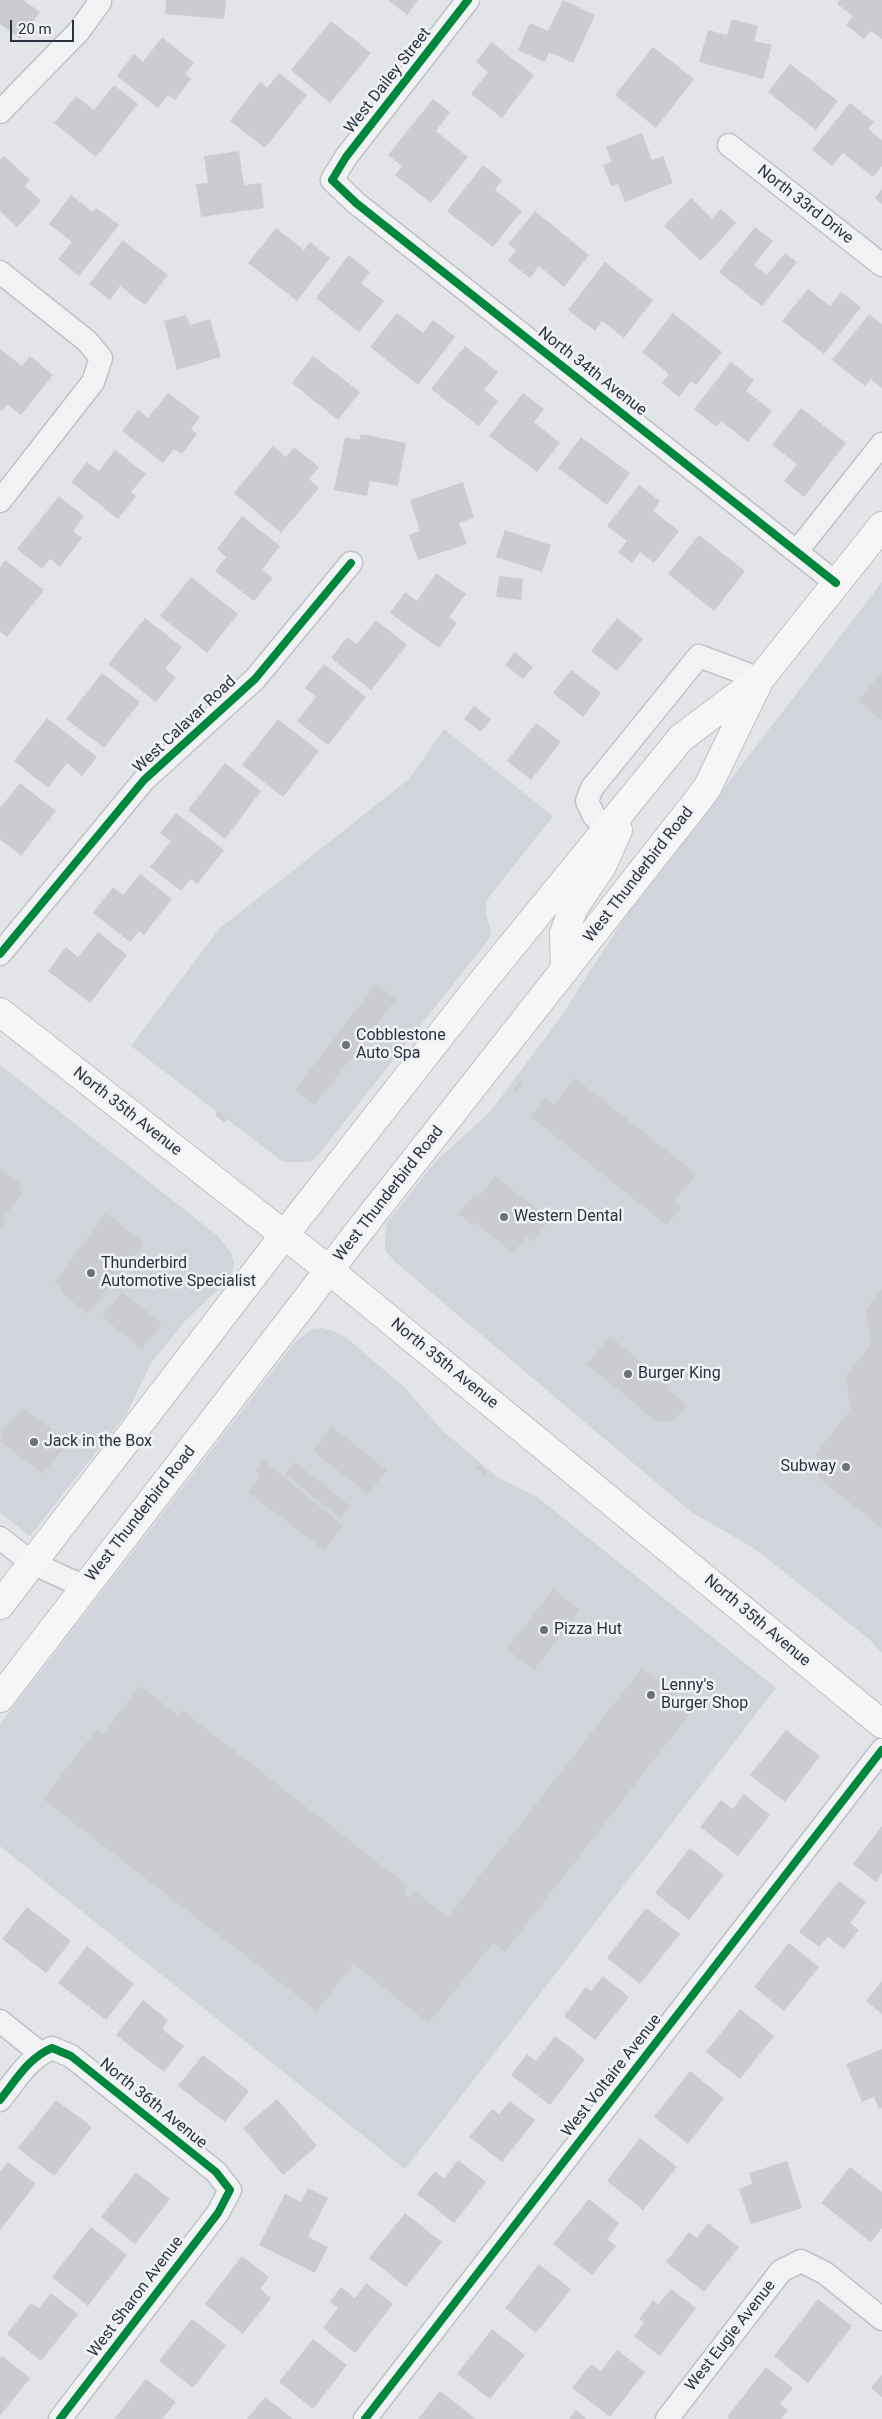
<!DOCTYPE html>
<style>
body{margin:0}
#map{position:relative;width:882px;height:2419px;overflow:hidden;background:#e2e4e7;font-family:Roboto,sans-serif}
canvas{display:block}
.scale{position:absolute;left:10px;top:20px;width:64px;height:22px;box-sizing:border-box;border:2px solid #2b323e;border-top:0;padding-left:6px;font-size:15px;line-height:18px;white-space:nowrap;color:#2b323e;-webkit-text-stroke:4px #f0f2f6;paint-order:stroke}
</style>
<div id="map">
<canvas width="882" height="2419"></canvas>
<div class="scale">20 m</div>
</div>
<script>
const context = document.querySelector('canvas').getContext('2d');
context.lineJoin = 'round';
function fillPath(path, color) {
  context.fillStyle = color;
  context.fill(path, 'evenodd');
}
function stroke(path, color, width, dash) {
  context.strokeStyle = color;
  context.lineWidth = width;
  context.lineCap = dash ? 'butt' : 'round';
  context.setLineDash(dash || []);
  context.stroke(path);
}
function drawText(font, color, halo, rows, align = 'center') {
  context.font = font + ' Roboto,sans-serif';
  context.lineWidth = 5;
  context.setLineDash([]);
  context.textBaseline = 'middle';
  context.strokeStyle = halo;
  context.fillStyle = color;
  for (const [text, x, y, turn = 0] of rows) {
    context.save();
    context.translate(x, y);
    context.rotate((+turn || 0) * Math.PI / 180);
    context.textAlign = isNaN(turn) ? turn : align;
    if (halo) context.strokeText(text, 0, 0);
    context.fillText(text, 0, 0);
    context.restore();
  }
}
const built = new Path2D(`
 M 882,582 L 882,1653 L 870,1640 L 755,1549 L 690,1511 L 394,1261 L 385,1250 L 385,1236 L 387,1223 L 434,1163 L 490,1112 L 560,1018 L 623,920 Z
 M 444,729 L 553,816 L 489,897 L 486,904 L 486,914 L 491,931 L 489,939 L 318,1155 L 310,1162 L 283,1162 L 131,1046 L 219,929 L 409,779 Z
 M 0,1065 L 218,1236 L 231,1253 L 234,1263 L 232,1274 L 227,1281 L 186,1320 L 151,1363 L 127,1413 L 30,1536 L 0,1513 Z
 M 323,1328 L 336,1332 L 348,1339 L 405,1388 L 443,1431 L 497,1477 L 537,1497 L 776,1688 L 405,2169 L 0,1846 L 0,1724 L 295,1342 L 312,1329 Z`);
const building = new Path2D(`
 M 0,0 L 23,0 L 40,12 L 20,39 L 0,24 Z
 M 166,0 L 226,0 L 224,19 L 165,14 Z
 M 388,0 L 418,0 L 407,15 Z
 M 563,0 L 595,15 L 573,63 L 549,52 L 545,62 L 518,50 L 530,23 L 548,31 Z
 M 840,0 L 882,0 L 882,39 L 871,31 L 864,39 L 846,25 L 853,16 L 837,4 Z
 M 732,19 L 758,26 L 754,41 L 772,45 L 763,79 L 699,62 L 708,30 L 727,35 Z
 M 331,21 L 371,53 L 330,103 L 291,70 Z
 M 162,37 L 194,63 L 185,74 L 191,79 L 175,100 L 168,95 L 158,108 L 117,76 L 134,54 L 143,62 Z
 M 491,42 L 534,75 L 502,118 L 471,94 L 488,72 L 476,62 Z
 M 653,47 L 694,79 L 656,128 L 615,95 Z
 M 790,64 L 838,101 L 816,130 L 768,92 Z
 M 279,73 L 307,95 L 265,148 L 230,121 L 260,82 L 267,88 Z
 M 114,85 L 138,104 L 96,157 L 54,123 L 76,96 L 94,110 Z
 M 433,99 L 450,112 L 436,131 L 468,157 L 431,203 L 395,175 L 402,166 L 388,155 Z
 M 850,103 L 874,122 L 868,129 L 882,140 L 882,166 L 873,177 L 843,153 L 832,166 L 812,150 Z
 M 642,133 L 652,160 L 663,156 L 673,183 L 625,202 L 618,184 L 611,186 L 603,165 L 612,162 L 606,147 Z
 M 239,151 L 244,185 L 261,183 L 264,208 L 201,217 L 196,184 L 208,183 L 204,156 Z
 M 4,156 L 30,180 L 25,186 L 41,201 L 17,227 L 0,211 L 0,160 Z
 M 483,165 L 502,180 L 495,190 L 522,211 L 493,247 L 447,211 Z
 M 882,189 L 882,204 L 875,198 Z
 M 71,195 L 93,212 L 96,208 L 119,225 L 79,276 L 58,259 L 72,242 L 49,224 Z
 M 691,198 L 712,218 L 721,209 L 736,223 L 701,261 L 664,226 Z
 M 535,211 L 589,255 L 564,287 L 539,266 L 530,278 L 508,261 L 516,250 L 508,244 Z
 M 755,227 L 773,241 L 754,265 L 767,275 L 785,253 L 797,262 L 762,306 L 719,272 Z
 M 276,228 L 304,250 L 310,242 L 330,258 L 297,301 L 248,263 Z
 M 123,240 L 168,275 L 145,305 L 120,286 L 110,300 L 89,284 Z
 M 349,255 L 370,272 L 361,283 L 384,301 L 359,332 L 316,298 Z
 M 605,262 L 653,300 L 624,338 L 602,321 L 595,331 L 568,310 Z
 M 808,289 L 830,306 L 841,292 L 861,307 L 824,354 L 782,321 Z
 M 397,313 L 423,333 L 433,320 L 455,337 L 418,385 L 370,347 Z
 M 673,313 L 722,352 L 696,385 L 691,381 L 679,397 L 662,383 L 669,374 L 642,352 Z
 M 869,314 L 882,324 L 882,388 L 871,379 L 865,386 L 832,360 Z
 M 186,315 L 190,325 L 210,319 L 221,357 L 177,370 L 164,321 Z
 M 465,346 L 498,372 L 484,390 L 498,401 L 479,426 L 431,389 Z
 M 0,349 L 22,366 L 30,356 L 53,375 L 21,415 L 7,404 L 2,411 L 0,410 Z
 M 313,356 L 360,392 L 338,420 L 292,383 Z
 M 731,362 L 754,380 L 746,391 L 772,411 L 748,442 L 721,421 L 716,427 L 694,409 Z
 M 168,393 L 200,417 L 191,429 L 197,434 L 182,454 L 174,449 L 163,463 L 122,431 L 138,410 L 148,418 Z
 M 523,393 L 544,409 L 534,422 L 560,443 L 537,472 L 489,436 Z
 M 801,408 L 846,443 L 804,497 L 784,481 L 797,464 L 772,445 Z
 M 361,434 L 406,443 L 398,486 L 370,481 L 367,496 L 334,490 L 345,437 L 359,440 Z
 M 581,437 L 630,473 L 607,505 L 558,468 Z
 M 273,446 L 286,457 L 294,447 L 319,467 L 309,479 L 319,488 L 281,533 L 234,493 Z
 M 115,450 L 146,474 L 131,492 L 136,496 L 118,519 L 71,482 L 87,462 L 99,471 Z
 M 463,482 L 474,518 L 459,523 L 467,544 L 418,560 L 409,535 L 420,531 L 410,500 Z
 M 639,485 L 660,501 L 653,511 L 679,531 L 654,563 L 640,552 L 632,563 L 618,552 L 627,541 L 607,526 Z
 M 59,496 L 84,516 L 73,531 L 82,538 L 60,567 L 50,559 L 42,569 L 17,549 Z
 M 242,516 L 280,546 L 262,570 L 273,578 L 254,601 L 215,571 L 226,557 L 217,549 Z
 M 505,530 L 551,545 L 542,572 L 496,557 Z
 M 699,535 L 745,571 L 714,611 L 668,574 Z
 M 5,560 L 44,590 L 7,637 L 0,631 L 0,567 Z
 M 436,573 L 466,594 L 449,617 L 457,623 L 439,648 L 390,613 L 405,592 L 417,601 Z
 M 499,576 L 523,579 L 521,600 L 496,597 Z
 M 191,577 L 238,614 L 207,653 L 160,616 Z
 M 145,618 L 182,647 L 165,669 L 176,677 L 156,702 L 108,664 Z
 M 617,618 L 643,639 L 617,671 L 591,651 Z
 M 376,620 L 407,645 L 371,690 L 331,658 L 347,637 L 357,644 Z
 M 515,652 L 533,667 L 523,679 L 505,665 Z
 M 324,664 L 366,697 L 328,745 L 297,721 L 316,697 L 305,688 Z
 M 571,670 L 601,693 L 583,717 L 553,693 Z
 M 882,672 L 882,720 L 858,701 Z
 M 102,673 L 140,702 L 104,748 L 66,719 Z
 M 474,706 L 491,719 L 481,732 L 464,719 Z
 M 47,718 L 97,757 L 82,776 L 67,763 L 48,788 L 14,761 Z
 M 278,719 L 319,751 L 283,797 L 242,765 Z
 M 536,723 L 561,742 L 531,780 L 507,761 Z
 M 225,763 L 261,791 L 225,839 L 188,810 Z
 M 20,783 L 56,811 L 21,856 L 0,839 L 0,808 Z
 M 176,813 L 224,850 L 197,884 L 191,879 L 181,891 L 150,867 L 171,841 L 160,833 Z
 M 140,874 L 172,899 L 144,935 L 139,931 L 130,942 L 93,913 L 113,887 L 123,895 Z
 M 98,932 L 127,955 L 90,1003 L 48,971 L 66,947 L 78,957 Z
 M 376,984 L 396,999 L 315,1105 L 295,1090 Z
 M 575,1078 L 696,1174 L 674,1202 L 681,1207 L 667,1225 L 531,1117 L 545,1098 L 554,1105 Z
 M 520,1080 L 523,1083 L 516,1092 L 513,1089 Z
 M 218,1111 L 227,1119 L 224,1122 L 215,1115 Z
 M 0,1168 L 22,1185 L 18,1190 L 23,1193 L 3,1218 L 6,1221 L 0,1229 Z
 M 495,1176 L 550,1219 L 532,1242 L 526,1237 L 513,1253 L 475,1222 L 473,1225 L 459,1214 L 474,1195 L 478,1198 Z
 M 106,1213 L 144,1243 L 88,1314 L 62,1293 L 61,1288 L 54,1283 Z
 M 882,1289 L 882,1528 L 819,1478 L 816,1454 L 850,1410 L 846,1375 L 871,1344 L 866,1309 Z
 M 122,1292 L 162,1323 L 142,1349 L 102,1317 Z
 M 610,1336 L 669,1385 L 667,1388 L 687,1405 L 674,1421 L 656,1421 L 587,1364 Z
 M 20,1409 L 22,1411 L 24,1409 L 68,1442 L 43,1474 L 0,1441 L 2,1437 L 0,1434 Z
 M 332,1427 L 387,1470 L 368,1494 L 313,1451 Z
 M 263,1460 L 343,1526 L 324,1550 L 248,1492 L 261,1475 L 255,1470 Z
 M 295,1462 L 350,1506 L 341,1518 L 285,1474 Z
 M 478,1464 L 487,1472 L 485,1475 L 476,1468 Z
 M 553,1589 L 580,1610 L 534,1670 L 507,1649 Z
 M 641,1669 L 694,1708 L 505,1952 L 493,1943 L 429,2023 L 353,1964 L 317,2011 L 43,1799 L 96,1730 L 102,1735 L 140,1686 L 178,1715 L 182,1710 L 408,1886 L 403,1893 L 410,1898 L 415,1892 L 448,1917 Z
 M 786,1730 L 820,1756 L 785,1802 L 750,1775 Z
 M 744,1794 L 770,1815 L 738,1856 L 700,1827 L 721,1800 L 733,1809 Z
 M 882,1826 L 882,1873 L 876,1882 L 853,1864 Z
 M 690,1848 L 724,1875 L 689,1920 L 655,1893 Z
 M 839,1881 L 866,1902 L 850,1923 L 859,1930 L 844,1949 L 828,1937 L 819,1947 L 799,1932 Z
 M 27,1907 L 71,1941 L 46,1973 L 2,1939 Z
 M 646,1908 L 680,1934 L 640,1984 L 607,1958 Z
 M 789,1943 L 819,1967 L 784,2011 L 754,1987 Z
 M 87,1946 L 134,1984 L 106,2020 L 58,1983 Z
 M 603,1976 L 629,1997 L 595,2040 L 564,2016 L 586,1987 L 591,1991 Z
 M 882,1981 L 882,2014 L 866,2001 Z
 M 143,2000 L 168,2020 L 162,2029 L 184,2046 L 164,2072 L 116,2035 Z
 M 740,2009 L 774,2036 L 740,2079 L 706,2052 Z
 M 555,2036 L 585,2059 L 550,2105 L 511,2075 L 527,2054 L 536,2061 Z
 M 882,2049 L 882,2108 L 879,2109 L 874,2097 L 862,2102 L 846,2064 Z
 M 203,2055 L 249,2091 L 225,2122 L 178,2086 Z
 M 690,2071 L 724,2098 L 688,2144 L 654,2117 Z
 M 277,2099 L 317,2146 L 283,2175 L 243,2128 Z
 M 56,2100 L 92,2127 L 54,2176 L 18,2148 Z
 M 510,2101 L 535,2120 L 502,2162 L 469,2137 L 492,2109 L 499,2114 Z
 M 640,2138 L 677,2167 L 643,2210 L 607,2181 Z
 M 458,2160 L 486,2182 L 454,2223 L 417,2194 L 435,2171 L 444,2179 Z
 M 787,2161 L 802,2208 L 751,2224 L 739,2189 L 752,2184 L 749,2173 Z
 M 8,2162 L 36,2184 L 0,2230 L 0,2172 Z
 M 850,2167 L 882,2192 L 882,2228 L 871,2242 L 821,2203 Z
 M 136,2172 L 170,2199 L 135,2244 L 101,2217 Z
 M 308,2188 L 328,2198 L 308,2237 L 328,2247 L 315,2273 L 259,2245 L 285,2194 L 301,2202 Z
 M 589,2199 L 619,2223 L 607,2239 L 616,2246 L 592,2275 L 553,2244 Z
 M 405,2213 L 442,2242 L 406,2287 L 369,2258 Z
 M 708,2223 L 739,2247 L 704,2292 L 666,2262 L 689,2232 L 697,2238 Z
 M 91,2227 L 127,2255 L 88,2306 L 52,2277 Z
 M 242,2256 L 269,2277 L 260,2289 L 271,2298 L 243,2334 L 205,2304 Z
 M 539,2264 L 571,2289 L 536,2333 L 505,2308 Z
 M 366,2283 L 393,2304 L 355,2353 L 323,2328 L 338,2308 L 330,2302 L 341,2287 L 355,2298 Z
 M 671,2289 L 696,2308 L 660,2356 L 634,2336 L 644,2323 L 639,2319 L 653,2300 L 658,2305 Z
 M 51,2293 L 78,2314 L 41,2361 L 7,2334 L 31,2303 L 39,2308 Z
 M 818,2299 L 852,2326 L 808,2383 L 774,2356 Z
 M 192,2319 L 226,2345 L 193,2388 L 159,2361 Z
 M 492,2329 L 525,2355 L 490,2399 L 457,2374 Z
 M 313,2339 L 347,2365 L 313,2409 L 279,2382 Z
 M 617,2350 L 645,2372 L 610,2417 L 572,2388 L 591,2364 L 601,2371 Z
 M 2,2356 L 30,2378 L 0,2416 L 0,2358 Z
 M 766,2367 L 793,2388 L 780,2404 L 788,2410 L 781,2419 L 730,2419 L 727,2417 Z
 M 882,2375 L 882,2397 L 871,2388 Z
 M 146,2379 L 176,2402 L 162,2419 L 114,2419 Z
 M 440,2391 L 476,2419 L 418,2419 Z
 M 265,2397 L 293,2419 L 247,2419 Z
 M 576,2410 L 587,2419 L 569,2419 Z`);
const minor = new Path2D(`
 M 468,0 L 346,157 L 332,180 L 356,203 L 836,583
 M 0,112 L 79,31 L 100,2 L 98,0
 M 729,145 L 882,265
 M 0,272 L 87,341 L 101,358 L 93,382 L 0,501
 M 797,551 L 882,444
 M 607,828 L 594,816 L 587,801 L 592,788 L 699,656 L 760,679
 M 0,954 L 144,780 L 255,679 L 351,563
 M 0,1538 L 32,1563 L 85,1587
 M 0,2021 L 40,2053
 M 0,2100 C 16,2080 28,2058 52,2048 L 71,2056 L 216,2172 L 230,2190 L 218,2213 L 60,2419
 M 365,2419 L 882,1750
 M 667,2419 L 781,2271 L 801,2261 L 825,2273 L 882,2319`);
const secondary = new Path2D(`
 M 565,970 L 564,933 L 574,907 L 602,866 L 618,830
 M 0,1012 L 329,1270 L 882,1724
 M 0,1605 L 285,1234 L 479,986 L 681,738 L 757,681
 M 0,1698 L 363,1226 L 698,800 L 707,788 L 760,679 L 882,526`);
const cycleway = new Path2D(`
 M 468,0 L 346,157 L 332,180 L 356,203 L 836,583
 M 0,954 L 144,780 L 255,679 L 351,563
 M 0,2100 C 16,2080 28,2058 52,2048 L 71,2056 L 216,2172 L 230,2190 L 218,2213 L 60,2419
 M 365,2419 L 882,1750`);
const markers = [
 [346,1045,5,"#6b7079"],
 [504,1217,5,"#6b7079"],
 [91,1273,5,"#6b7079"],
 [628,1374,5,"#6b7079"],
 [34,1442,5,"#6b7079"],
 [846,1467,5,"#6b7079"],
 [544,1630,5,"#6b7079"],
 [651,1695,5,"#6b7079"]
];
const streetNames = [
 ["West Dailey Street",388,81,-52],
 ["North 33rd Drive",805,205,38],
 ["North 34th Avenue",592,372,38],
 ["West Calavar Road",185,725,-43],
 ["West Thunderbird Road",639,875,-52],
 ["North 35th Avenue",127,1112,38],
 ["West Thunderbird Road",389,1194,-52],
 ["North 35th Avenue",444,1364,39],
 ["West Thunderbird Road",141,1514,-52],
 ["North 35th Avenue",757,1621,40],
 ["West Voltaire Avenue",612,2076,-52],
 ["North 36th Avenue",153,2104,39],
 ["West Sharon Avenue",136,2297,-53],
 ["West Eugie Avenue",731,2336,-52]
];
const poiNames = [
 ["Cobblestone",356,1036],
 ["Auto Spa",356,1054],
 ["Western Dental",514,1217],
 ["Thunderbird",101,1264],
 ["Automotive Specialist",101,1282],
 ["Burger King",638,1374],
 ["Jack in the Box",44,1442],
 ["Subway",836,1467,"right"],
 ["Pizza Hut",554,1630],
 ["Lenny's",661,1686],
 ["Burger Shop",661,1704]
];
fillPath(built, '#d1d4da');
fillPath(building, '#cbcccf');
stroke(minor, '#c1c2c5', 25);
stroke(secondary, '#c1c2c5', 30);
stroke(minor, '#f1f2f4', 22);
stroke(secondary, '#f6f6f6', 28);
stroke(cycleway, '#00873e', 8);
for (const [x, y, r, color] of markers) {
  const dot = new Path2D();
  dot.arc(x, y, r, 0, 2 * Math.PI);
  context.fillStyle = color;
  context.fill(dot);
  stroke(dot, '#f0f2f6', 2);
}
drawText('16px', '#2b323e', '#f0f2f6', streetNames);
drawText('16px', '#2b323e', '#f0f2f6', poiNames, 'left');
</script>
